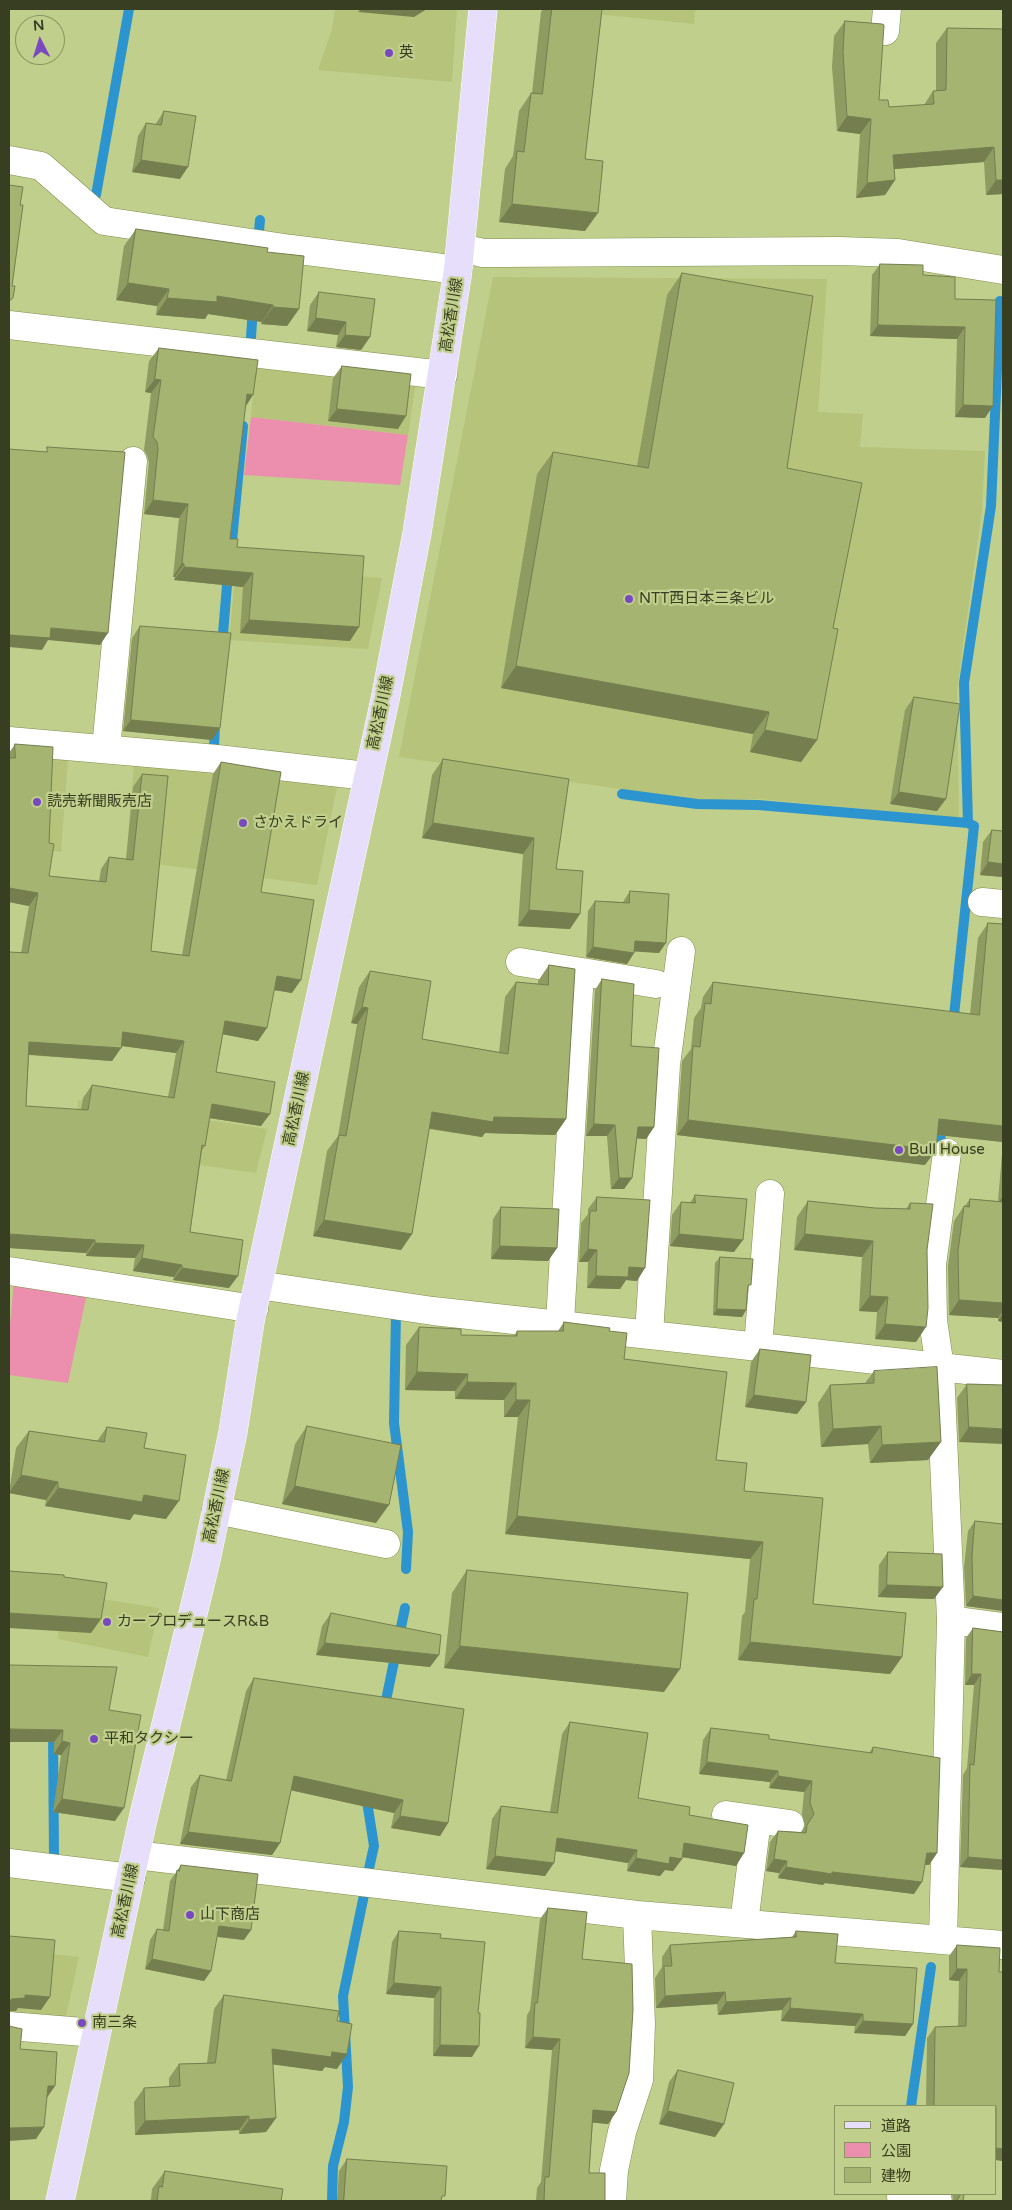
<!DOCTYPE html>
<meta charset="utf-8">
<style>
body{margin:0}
#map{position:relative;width:1012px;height:2210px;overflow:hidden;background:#c0cf8b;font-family:"Varela Round","Noto Sans JP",sans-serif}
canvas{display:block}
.frame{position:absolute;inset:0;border:10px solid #383e22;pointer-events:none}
.legend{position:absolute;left:834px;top:2105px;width:162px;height:90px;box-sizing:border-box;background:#c0cf8b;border:1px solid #8a9561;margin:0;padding:6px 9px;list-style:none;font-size:15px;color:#383e22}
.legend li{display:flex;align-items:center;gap:10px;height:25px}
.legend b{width:25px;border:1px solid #8a9561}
.north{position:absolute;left:15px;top:15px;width:50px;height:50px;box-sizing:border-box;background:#c0cf8b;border:1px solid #8a9561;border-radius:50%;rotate:355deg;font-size:14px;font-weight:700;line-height:20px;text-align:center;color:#383e22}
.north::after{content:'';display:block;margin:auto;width:18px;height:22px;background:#7949c0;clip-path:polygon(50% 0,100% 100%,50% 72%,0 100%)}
</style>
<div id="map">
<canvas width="1012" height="2210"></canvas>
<div class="frame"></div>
<ul class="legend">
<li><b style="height:6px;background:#e6defb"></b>道路</li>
<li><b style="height:14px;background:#ec8fae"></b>公園</li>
<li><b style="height:14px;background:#a5b471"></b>建物</li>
</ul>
<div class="north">N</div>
</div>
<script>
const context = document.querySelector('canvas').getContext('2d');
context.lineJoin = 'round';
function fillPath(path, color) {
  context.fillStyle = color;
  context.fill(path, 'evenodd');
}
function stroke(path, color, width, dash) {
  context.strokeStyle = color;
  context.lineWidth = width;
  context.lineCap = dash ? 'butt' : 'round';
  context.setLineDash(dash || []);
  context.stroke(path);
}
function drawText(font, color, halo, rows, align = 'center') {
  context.font = font + ' "Varela Round","Noto Sans JP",sans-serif';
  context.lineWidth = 4.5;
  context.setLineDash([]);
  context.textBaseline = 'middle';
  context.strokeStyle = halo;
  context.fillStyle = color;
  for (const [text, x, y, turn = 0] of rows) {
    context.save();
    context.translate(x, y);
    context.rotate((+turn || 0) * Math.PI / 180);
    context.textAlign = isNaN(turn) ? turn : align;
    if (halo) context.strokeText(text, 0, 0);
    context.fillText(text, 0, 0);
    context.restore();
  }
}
const built = new Path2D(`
 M 335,9 L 457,9 L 452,82 L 318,70 L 332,29 Z
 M 548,9 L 695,9 L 694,24 Z
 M 493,277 L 827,279 L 818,412 L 863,414 L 860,447 L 985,451 L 982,510 L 957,690 L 959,818 L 759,799 L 695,800 L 399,757 Z
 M 256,364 L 416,382 L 408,435 L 251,417 Z
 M 236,566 L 382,578 L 368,649 L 229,640 Z
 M 9,753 L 68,758 L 61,852 L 9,845 Z
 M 134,764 L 338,782 L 317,885 L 126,860 Z
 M 78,1100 L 267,1129 L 256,1173 L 73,1147 Z
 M 57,1592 L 159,1608 L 148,1657 L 58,1639 Z
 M 9,1949 L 79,1957 L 65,2021 L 9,2016 Z`);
const green = new Path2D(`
 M 251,417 L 408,435 L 400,485 L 244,475 Z
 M 14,1282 L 87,1293 L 68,1383 L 9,1375 L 9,1336 Z`);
const stream = new Path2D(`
 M 96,195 L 129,9
 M 258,242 L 260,220
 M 250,352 L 253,307
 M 231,551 L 243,426
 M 222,646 L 228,573
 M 214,746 L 215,725
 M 622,794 L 697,804 L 758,805 L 968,823
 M 953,1025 L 974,826 L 968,823 L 964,683 L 991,506 L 1000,301
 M 939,1154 L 942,1121
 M 396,1312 L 394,1423 L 408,1532 L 406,1569
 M 384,1710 L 405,1608
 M 53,1730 L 54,1859
 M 366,1795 L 374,1846 L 368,1873
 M 911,2106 L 931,1967
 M 332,2201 L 333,2166 L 344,2122 L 348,2087 L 343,1996 L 364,1895`);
const minor = new Path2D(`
 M 885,31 L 887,9
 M 9,160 L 41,166 L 104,221 L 291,249 L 458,270
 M 461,248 L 483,253 L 500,253 L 840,251 L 898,253 L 1003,270
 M 9,325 L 443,375
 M 9,741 L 217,759 L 367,776
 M 106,749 L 133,461
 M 982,902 L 1003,904
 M 520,962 L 656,984
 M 9,1271 L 254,1309
 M 258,1285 L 433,1311 L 1003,1374
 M 560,1323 L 580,972
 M 649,1334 L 666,1065 L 681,951
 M 758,1347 L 770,1194
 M 216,1510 L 386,1544
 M 951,1620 L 1003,1627
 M 726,1815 L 790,1824
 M 136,1855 L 637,1915 L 1003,1945
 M 9,1863 L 131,1878
 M 744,1923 L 757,1820
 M 943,1940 L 951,1620 L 940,1368 L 933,1320 L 932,1265 L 947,1153
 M 9,2026 L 96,2033
 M 901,2197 L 938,2201
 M 612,2201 L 614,2170 L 622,2132 L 639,2080 L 641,2024 L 637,1915`);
const major = new Path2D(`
 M 60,2201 L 143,1819 L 206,1560 L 233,1432 L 250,1322 L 386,695 L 417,533 L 458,270 L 483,9`);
const wall = new Path2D(`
 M 543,9 L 602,9 L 585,159 L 585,231 L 499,222 L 505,169 L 513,156 L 519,111 L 531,93 L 532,93 L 541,12 Z
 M 845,21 L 879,100 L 889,107 L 924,105 L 933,91 L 936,91 L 936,43 L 947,28 L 1003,29 L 1003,194 L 986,195 L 984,162 L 894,169 L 895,180 L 885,195 L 856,198 L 860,134 L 837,131 L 832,67 L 834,36 Z
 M 164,111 L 180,179 L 132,172 L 138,136 L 146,123 L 155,125 Z
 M 136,229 L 267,252 L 299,309 L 287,326 L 261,324 L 262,322 L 208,314 L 205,319 L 156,315 L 157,306 L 116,300 L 124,246 Z
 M 880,264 L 923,275 L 955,299 L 996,300 L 985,418 L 955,417 L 957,339 L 870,336 L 872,275 Z
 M 682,273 L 787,468 L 833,628 L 817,740 L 801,762 L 750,752 L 753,734 L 501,688 L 537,474 L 553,452 L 637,466 L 667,295 Z
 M 319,292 L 370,337 L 361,350 L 336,347 L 338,335 L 307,331 L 310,305 Z
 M 159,348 L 245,407 L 230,539 L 237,547 L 350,641 L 240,633 L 243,587 L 174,580 L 175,577 L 173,577 L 179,518 L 144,514 L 149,462 L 147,455 L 144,450 L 151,393 L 145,392 L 149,361 Z
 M 342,366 L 398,429 L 328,421 L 333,378 Z
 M 140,626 L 212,740 L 123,731 L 132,638 Z
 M 914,697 L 937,811 L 890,804 L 905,710 Z
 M 15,744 L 49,843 L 49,876 L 99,882 L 101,869 L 109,857 L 126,859 L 133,787 L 142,774 L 151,951 L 182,955 L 213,774 L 221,762 L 292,993 L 274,990 L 258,1041 L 223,1034 L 216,1072 L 261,1126 L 209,1118 L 205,1146 L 202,1150 L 190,1232 L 229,1288 L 173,1280 L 174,1277 L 133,1271 L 135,1258 L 86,1256 L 86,1253 L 9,1248 L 21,953 L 29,906 L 9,902 L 9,753 ZM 121,1046 L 176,1053 L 168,1097 L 92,1085 L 83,1098 L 81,1110 L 26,1106 L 29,1055 L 112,1061 L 121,1048 Z
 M 443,759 L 569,779 L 556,869 L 570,929 L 518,926 L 523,854 L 422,838 L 432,775 Z
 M 992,830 L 1003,877 L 980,875 L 983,842 Z
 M 630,891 L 659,953 L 635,951 L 634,953 L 627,964 L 586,957 L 588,911 L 595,901 L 623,902 Z
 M 988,923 L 1003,924 L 1003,1322 L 998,1321 L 998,1318 L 949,1315 L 948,1266 L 954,1221 L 964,1206 L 965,1206 L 970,1199 L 998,1201 L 1003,1142 L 937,1135 L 925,1165 L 677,1135 L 682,1061 L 691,1049 L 694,1018 L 701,1008 L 703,997 L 713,982 L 970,1014 L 978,938 Z
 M 549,965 L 566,1119 L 555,1135 L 485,1133 L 482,1137 L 429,1129 L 412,1234 L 401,1250 L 313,1236 L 327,1151 L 338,1136 L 357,1024 L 351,1023 L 359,987 L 370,971 L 422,1039 L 499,1052 L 505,997 L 516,982 L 538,984 L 538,981 Z
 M 602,979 L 631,1046 L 654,1127 L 646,1139 L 637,1138 L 632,1178 L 624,1189 L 611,1189 L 607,1136 L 586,1136 L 595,990 Z
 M 695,1195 L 734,1252 L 670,1246 L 672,1215 L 681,1202 L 690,1203 Z
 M 597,1197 L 637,1281 L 626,1280 L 620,1289 L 587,1288 L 588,1262 L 579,1262 L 581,1223 L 588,1214 L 588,1209 Z
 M 808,1201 L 875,1208 L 906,1209 L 910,1203 L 916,1342 L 875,1339 L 877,1312 L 859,1311 L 862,1257 L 794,1250 L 797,1217 Z
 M 501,1207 L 557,1248 L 548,1261 L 491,1259 L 493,1219 Z
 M 720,1257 L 747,1291 L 746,1310 L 742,1317 L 713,1315 L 715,1263 Z
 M 564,1322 L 609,1331 L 624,1359 L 744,1491 L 813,1604 L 902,1657 L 890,1674 L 738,1660 L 742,1616 L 745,1612 L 750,1559 L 505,1534 L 518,1417 L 504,1417 L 504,1400 L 455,1399 L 455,1391 L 405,1390 L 406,1345 L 419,1327 L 461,1335 L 514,1336 L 517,1331 L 558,1331 Z
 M 760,1349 L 806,1402 L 797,1414 L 745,1407 L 751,1362 Z
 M 874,1371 L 928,1460 L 870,1463 L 868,1444 L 821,1447 L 818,1403 L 830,1385 L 865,1383 Z
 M 967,1384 L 1003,1385 L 959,1442 L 957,1398 Z
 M 307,1426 L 376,1523 L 282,1504 L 295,1444 Z
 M 107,1427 L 144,1448 L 166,1519 L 134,1514 L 130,1520 L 45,1506 L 46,1500 L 9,1493 L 16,1448 L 29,1431 L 97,1441 Z
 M 975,1521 L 1003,1611 L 966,1606 L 964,1567 L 968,1531 Z
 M 888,1552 L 934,1599 L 878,1597 L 879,1565 Z
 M 467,1570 L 664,1692 L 444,1668 L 452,1593 Z
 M 331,1613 L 430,1667 L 316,1655 L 322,1626 Z
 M 973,1628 L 1003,1632 L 1003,1870 L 960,1867 L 963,1775 L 967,1768 L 974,1685 L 965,1685 L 966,1638 Z
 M 254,1678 L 448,1823 L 440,1836 L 391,1828 L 394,1813 L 291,1790 L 280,1843 L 272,1855 L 180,1844 L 191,1787 L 200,1775 L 226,1780 L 246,1691 Z
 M 109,1710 L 115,1821 L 53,1812 L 61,1755 L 54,1754 L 54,1742 L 9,1742 Z
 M 570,1722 L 638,1798 L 689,1815 L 736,1866 L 682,1857 L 682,1859 L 673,1871 L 665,1870 L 660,1876 L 627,1871 L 628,1863 L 555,1851 L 545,1876 L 486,1869 L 492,1819 L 501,1806 L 550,1812 L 562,1734 Z
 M 711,1728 L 769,1739 L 869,1753 L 873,1747 L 937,1853 L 929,1865 L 925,1865 L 914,1894 L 825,1883 L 823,1885 L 778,1878 L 779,1873 L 766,1871 L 770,1842 L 778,1831 L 801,1832 L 805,1826 L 802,1814 L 804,1792 L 769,1788 L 770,1782 L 699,1774 L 703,1740 Z
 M 181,1865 L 244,1940 L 217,1937 L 211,1971 L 204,1981 L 145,1969 L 150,1940 L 157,1929 L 163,1930 L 170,1881 Z
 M 548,1908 L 582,1959 L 616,2112 L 608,2124 L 593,2122 L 589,2173 L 605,2201 L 536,2201 L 537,2188 L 541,2182 L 552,2050 L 525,2048 L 527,2015 L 530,2010 L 540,1919 Z
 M 399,1931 L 440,1938 L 472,2057 L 433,2056 L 434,1998 L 386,1994 L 392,1942 Z
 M 796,1931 L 835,1963 L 913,2024 L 905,2036 L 854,2033 L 855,2026 L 781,2021 L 782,2010 L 718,2015 L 717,2004 L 656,2008 L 655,1978 L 662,1967 L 662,1957 L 670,1945 L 792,1937 Z
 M 957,1945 L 999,1972 L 1003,2161 L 996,2160 L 996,2106 L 926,2106 L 927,2038 L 935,2027 L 958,2027 L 959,1981 L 949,1980 L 949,1956 Z
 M 224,1995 L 337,2021 L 337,2069 L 325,2067 L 322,2071 L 273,2064 L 276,2118 L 266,2132 L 239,2134 L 239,2130 L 135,2135 L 134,2102 L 144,2088 L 169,2087 L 169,2078 L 179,2064 L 207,2063 L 214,2009 Z
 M 678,2070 L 724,2124 L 715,2137 L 659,2124 L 669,2082 Z
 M 347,2159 L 441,2201 L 337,2201 L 339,2171 Z
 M 165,2171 L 281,2201 L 149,2201 L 151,2199 L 152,2189 Z
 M 952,2194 L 964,2194 L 963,2201 L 953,2201 Z`);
const shadedWall = new Path2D(`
 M 361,9 L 427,9 L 414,17 L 358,12 Z
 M 847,116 L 871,119 L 860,134 L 837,131 Z
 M 994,147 L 984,162 L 882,170 L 893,155 Z
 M 141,160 L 188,167 L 180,179 L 132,172 Z
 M 895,180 L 885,195 L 856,198 L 867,183 Z
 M 996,180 L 1003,180 L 1003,194 L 986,195 Z
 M 512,204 L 598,213 L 585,231 L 499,222 Z
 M 128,283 L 169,289 L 157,306 L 116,300 Z
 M 217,296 L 273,305 L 262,322 L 208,314 L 205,319 L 156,315 L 167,298 Z
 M 273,307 L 299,309 L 287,326 L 261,324 Z
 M 316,318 L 346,322 L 338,335 L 307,331 Z
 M 878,325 L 965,327 L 957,339 L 870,336 Z
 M 345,335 L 370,337 L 361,350 L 336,347 Z
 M 155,379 L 161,380 L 151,393 L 145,392 Z
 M 247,394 L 253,395 L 244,409 Z
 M 963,405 L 993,406 L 985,418 L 955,417 Z
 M 337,409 L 406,416 L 398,429 L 328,421 Z
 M 153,500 L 188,504 L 179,518 L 144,514 Z
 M 182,563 L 184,564 L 175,577 L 173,577 Z
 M 184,567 L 253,573 L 243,587 L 174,580 Z
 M 249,620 L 359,627 L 350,641 L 240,633 Z
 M 51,628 L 108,633 L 100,645 L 48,640 L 42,650 L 9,647 L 9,635 Z
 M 516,666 L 769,712 L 753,734 L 501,688 Z
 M 131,720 L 220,728 L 212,740 L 123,731 Z
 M 765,730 L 817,740 L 801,762 L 750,752 Z
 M 899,792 L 946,799 L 937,811 L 890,804 Z
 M 433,823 L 534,838 L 523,854 L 422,838 Z
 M 988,862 L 1003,864 L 1003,877 L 980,875 Z
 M 9,888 L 38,893 L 29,906 L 9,902 Z
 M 529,910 L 580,914 L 570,929 L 518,926 Z
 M 635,941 L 666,943 L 659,953 L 628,951 Z
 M 593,947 L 634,953 L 627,964 L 586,957 Z
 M 277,976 L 301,980 L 292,993 L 268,989 Z
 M 362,1007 L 368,1008 L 357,1024 L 351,1023 Z
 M 225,1021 L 267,1028 L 258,1041 L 216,1033 Z
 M 123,1032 L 184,1041 L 176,1053 L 114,1045 Z
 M 29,1042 L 121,1048 L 112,1061 L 21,1054 Z
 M 212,1104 L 270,1114 L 261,1126 L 203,1117 Z
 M 432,1112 L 494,1117 L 566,1119 L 555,1135 L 485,1133 L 482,1137 L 421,1127 Z
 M 939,1119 L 1003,1126 L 1003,1142 L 929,1134 Z
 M 688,1120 L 936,1150 L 925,1165 L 677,1135 Z
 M 594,1124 L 615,1125 L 607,1136 L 586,1136 Z
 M 638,1127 L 654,1127 L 646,1139 L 630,1138 Z
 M 619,1178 L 632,1178 L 624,1189 L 611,1189 Z
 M 1003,1196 L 1003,1204 L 998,1204 Z
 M 324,1220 L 412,1234 L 401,1250 L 313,1236 Z
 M 9,1234 L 95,1240 L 86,1253 L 9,1248 Z
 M 679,1234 L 743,1240 L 734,1252 L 670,1246 Z
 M 805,1234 L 873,1241 L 862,1257 L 794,1250 Z
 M 95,1243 L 144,1245 L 135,1258 L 86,1256 Z
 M 500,1246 L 557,1248 L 548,1261 L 491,1259 Z
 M 588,1249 L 597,1250 L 588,1262 L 579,1262 Z
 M 142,1258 L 182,1265 L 174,1277 L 133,1271 Z
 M 629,1267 L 645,1268 L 637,1281 L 626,1280 L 620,1289 L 587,1288 L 596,1276 Z
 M 182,1268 L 238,1276 L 229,1288 L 173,1280 Z
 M 870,1296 L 888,1297 L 877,1312 L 859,1311 Z
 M 959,1300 L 1003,1303 L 1003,1311 L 998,1318 L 949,1315 Z
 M 717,1309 L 746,1310 L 742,1317 L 713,1315 Z
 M 1003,1313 L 1003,1322 L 998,1321 Z
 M 885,1324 L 926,1327 L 916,1342 L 875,1339 Z
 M 417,1372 L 468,1374 L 455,1391 L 405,1390 Z
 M 467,1382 L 516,1383 L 504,1400 L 455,1399 Z
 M 754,1395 L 806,1402 L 797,1414 L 745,1407 Z
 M 516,1400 L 530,1400 L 518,1417 L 504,1417 Z
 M 881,1426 L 868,1444 L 821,1447 L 833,1429 Z
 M 969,1427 L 1003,1429 L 1003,1444 L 959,1442 Z
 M 941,1442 L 928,1460 L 870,1463 L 882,1445 Z
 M 21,1475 L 58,1482 L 46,1500 L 9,1493 Z
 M 295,1486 L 389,1505 L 376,1523 L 282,1504 Z
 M 58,1488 L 144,1495 L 179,1501 L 166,1519 L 134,1514 L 130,1520 L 45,1506 Z
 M 517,1516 L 763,1542 L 750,1559 L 505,1534 Z
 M 887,1585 L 943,1587 L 934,1599 L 878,1597 Z
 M 973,1596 L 1003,1600 L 1003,1611 L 966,1606 Z
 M 9,1613 L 101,1619 L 91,1633 L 9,1628 Z
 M 750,1642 L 902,1657 L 890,1674 L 738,1660 Z
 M 325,1643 L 439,1655 L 430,1667 L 316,1655 Z
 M 460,1646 L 680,1669 L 664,1692 L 444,1668 Z
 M 972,1674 L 981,1674 L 974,1685 L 965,1685 Z
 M 9,1729 L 63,1730 L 54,1742 L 9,1742 Z
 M 62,1741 L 70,1743 L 61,1755 L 54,1754 Z
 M 707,1762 L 778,1771 L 770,1782 L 699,1774 Z
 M 294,1776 L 403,1800 L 394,1813 L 285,1789 Z
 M 778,1776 L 812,1781 L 804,1792 L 769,1788 Z
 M 62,1799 L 124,1808 L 115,1821 L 53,1812 Z
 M 400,1816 L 448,1823 L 440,1836 L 391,1828 Z
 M 188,1832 L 280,1843 L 272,1855 L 180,1844 Z
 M 557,1838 L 637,1850 L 628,1863 L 548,1850 Z
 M 684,1843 L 744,1853 L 736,1866 L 676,1856 Z
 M 927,1853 L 937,1853 L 929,1865 L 919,1864 Z
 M 495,1856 L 554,1863 L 545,1876 L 486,1869 Z
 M 670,1857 L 682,1859 L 673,1871 L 665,1870 L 660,1876 L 627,1871 L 636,1858 Z
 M 968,1857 L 1003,1860 L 1003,1870 L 960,1867 Z
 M 774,1859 L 787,1861 L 779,1873 L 766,1871 Z
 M 786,1867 L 832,1872 L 922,1882 L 914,1894 L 825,1883 L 823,1885 L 778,1878 Z
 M 219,1926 L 251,1930 L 244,1940 L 212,1936 Z
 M 152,1959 L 211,1971 L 204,1981 L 145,1969 Z
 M 957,1969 L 967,1969 L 959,1981 L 949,1980 Z
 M 394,1983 L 441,1987 L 434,1998 L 386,1994 Z
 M 725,1992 L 717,2004 L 656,2008 L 665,1996 Z
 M 25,1995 L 50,1997 L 41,2010 L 18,2008 L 16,2011 L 9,2011 L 9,2001 L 12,1999 Z
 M 791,1998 L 782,2010 L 718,2015 L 726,2002 Z
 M 790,2008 L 863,2014 L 855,2026 L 781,2021 Z
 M 863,2021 L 913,2024 L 905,2036 L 854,2033 Z
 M 533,2037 L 560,2039 L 552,2050 L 525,2048 Z
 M 440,2045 L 479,2046 L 472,2057 L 433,2056 Z
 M 272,2049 L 332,2052 L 347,2054 L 337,2069 L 325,2067 L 322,2071 L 262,2063 Z
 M 48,2086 L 55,2086 L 46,2099 Z
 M 593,2110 L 616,2112 L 608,2124 L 585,2122 Z
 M 668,2111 L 724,2124 L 715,2137 L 659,2124 Z
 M 249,2116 L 239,2130 L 135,2135 L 145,2121 Z
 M 276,2118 L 266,2132 L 239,2134 L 249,2120 Z
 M 44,2127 L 36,2139 L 9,2141 L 9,2128 Z
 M 996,2148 L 1003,2149 L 1003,2161 L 996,2160 Z`);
const building = new Path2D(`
 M 552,9 L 602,9 L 585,159 L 603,161 L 598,213 L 512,204 L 517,151 L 524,152 L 531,93 L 542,94 Z
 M 845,21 L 882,24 L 884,25 L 879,100 L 888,100 L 889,107 L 934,104 L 933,91 L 946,90 L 947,28 L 1003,29 L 1003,180 L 996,180 L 994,147 L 893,155 L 895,180 L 867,183 L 871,119 L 847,116 L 843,52 Z
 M 164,111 L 196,116 L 188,167 L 141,160 L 146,123 L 161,125 Z
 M 9,185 L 23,187 L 20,205 L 23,205 L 12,286 L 15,286 L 13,298 L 9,301 Z
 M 136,229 L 268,248 L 267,252 L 304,256 L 299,309 L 273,307 L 273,305 L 217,296 L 217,302 L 167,298 L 169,289 L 128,283 Z
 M 880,264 L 923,265 L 923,275 L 955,277 L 955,299 L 996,300 L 993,406 L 963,405 L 965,327 L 878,325 Z
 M 682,273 L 813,296 L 787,468 L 862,483 L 833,628 L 838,629 L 817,740 L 765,730 L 769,712 L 516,666 L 553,452 L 648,468 Z
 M 319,292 L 375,299 L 370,337 L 345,335 L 346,322 L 316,318 Z
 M 159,348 L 258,360 L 253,395 L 247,394 L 230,539 L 238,539 L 237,547 L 364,556 L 359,627 L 249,620 L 253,573 L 184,567 L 184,564 L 182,563 L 188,504 L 153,500 L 158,449 L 157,442 L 153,437 L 161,380 L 155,379 Z
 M 342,366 L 411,374 L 406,416 L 337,409 Z
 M 47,447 L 125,452 L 108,633 L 51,628 L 50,638 L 9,635 L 9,649 L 9,449 L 47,452 Z
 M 140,626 L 231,633 L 220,728 L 131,720 Z
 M 914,697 L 960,704 L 946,799 L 899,792 Z
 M 15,744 L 53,747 L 49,843 L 54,844 L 49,876 L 106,882 L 109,857 L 133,860 L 142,774 L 168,776 L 151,951 L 189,956 L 221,762 L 281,772 L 261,892 L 314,900 L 301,980 L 277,976 L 267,1028 L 225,1021 L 216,1072 L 275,1082 L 270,1114 L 212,1104 L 205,1146 L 202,1145 L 190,1232 L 243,1240 L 238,1276 L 182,1268 L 182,1265 L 142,1258 L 144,1245 L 95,1243 L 95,1240 L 9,1234 L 9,952 L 28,953 L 38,893 L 9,888 L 9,758 L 15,758 ZM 123,1032 L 184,1041 L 174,1098 L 92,1085 L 88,1110 L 26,1106 L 29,1042 L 121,1048 Z
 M 443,759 L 569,779 L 556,869 L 583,871 L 580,914 L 529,910 L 534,838 L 433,823 Z
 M 992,830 L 1003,831 L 1003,864 L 988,862 Z
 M 630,891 L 669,894 L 666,943 L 635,941 L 634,953 L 593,947 L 595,901 L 629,903 Z
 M 988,923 L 1003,924 L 1003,1126 L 939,1119 L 936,1150 L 688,1120 L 693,1046 L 700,1047 L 705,1003 L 711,1004 L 713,982 L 979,1015 Z
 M 549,965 L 575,969 L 566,1119 L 494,1117 L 493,1122 L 432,1112 L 412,1234 L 324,1220 L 339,1135 L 346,1136 L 368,1008 L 362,1007 L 370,971 L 431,981 L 422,1039 L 508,1054 L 516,982 L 548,985 Z
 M 602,979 L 634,984 L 631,1046 L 659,1048 L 654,1127 L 638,1127 L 632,1178 L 619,1178 L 615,1125 L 594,1124 Z
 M 695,1195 L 747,1199 L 743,1240 L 679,1234 L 681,1202 L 695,1203 Z
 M 597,1197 L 650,1200 L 645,1268 L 629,1267 L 628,1277 L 596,1276 L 597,1250 L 588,1249 L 590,1211 L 596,1211 Z
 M 970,1199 L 1003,1202 L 1003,1303 L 959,1300 L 958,1251 L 964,1206 L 969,1207 Z
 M 808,1201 L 875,1208 L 910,1209 L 910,1203 L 933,1204 L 927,1250 L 928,1308 L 926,1327 L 885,1324 L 888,1297 L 870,1296 L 873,1241 L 805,1234 Z
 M 501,1207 L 559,1209 L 557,1248 L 500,1246 Z
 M 720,1257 L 753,1259 L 751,1285 L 748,1285 L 746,1310 L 717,1309 Z
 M 564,1322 L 610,1328 L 609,1331 L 627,1333 L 624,1359 L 727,1372 L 716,1460 L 747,1463 L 744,1491 L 823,1498 L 813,1604 L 906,1613 L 902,1657 L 750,1642 L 754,1599 L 757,1599 L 763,1542 L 517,1516 L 530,1400 L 516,1400 L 516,1383 L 467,1382 L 468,1374 L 417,1372 L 419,1327 L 461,1329 L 461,1335 L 517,1336 L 517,1331 L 563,1331 Z
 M 760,1349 L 811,1355 L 806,1402 L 754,1395 Z
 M 937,1367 L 941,1442 L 882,1445 L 881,1426 L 833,1429 L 830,1385 L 874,1383 L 874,1371 Z
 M 967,1384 L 1003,1385 L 1003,1429 L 969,1427 Z
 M 307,1426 L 401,1445 L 389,1505 L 295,1486 Z
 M 107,1427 L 147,1433 L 144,1448 L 186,1455 L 179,1501 L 144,1495 L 142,1502 L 58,1488 L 58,1482 L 21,1475 L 29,1431 L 104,1442 Z
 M 975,1521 L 1003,1524 L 1003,1600 L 973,1596 L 972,1557 Z
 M 888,1552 L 942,1554 L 943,1587 L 887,1585 Z
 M 467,1570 L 688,1593 L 680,1669 L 460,1646 Z
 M 9,1571 L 64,1575 L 64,1577 L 107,1583 L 101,1619 L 9,1613 Z
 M 331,1613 L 441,1635 L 439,1655 L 325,1643 Z
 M 973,1628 L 1003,1632 L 1003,1860 L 968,1857 L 970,1764 L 974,1765 L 981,1674 L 972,1674 Z
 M 9,1665 L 117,1667 L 109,1710 L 141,1715 L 124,1808 L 62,1799 L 70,1743 L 62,1741 L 63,1730 L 9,1729 Z
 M 254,1678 L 464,1709 L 448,1823 L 400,1816 L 403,1800 L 294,1776 L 280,1843 L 188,1832 L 200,1775 L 231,1781 Z
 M 570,1722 L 648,1733 L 638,1798 L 690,1807 L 689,1815 L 748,1825 L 744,1853 L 684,1843 L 682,1859 L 670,1857 L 669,1864 L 636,1858 L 637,1850 L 557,1838 L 554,1863 L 495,1856 L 501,1806 L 557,1813 Z
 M 711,1728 L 769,1735 L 769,1739 L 872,1753 L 873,1747 L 940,1758 L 937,1853 L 927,1853 L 922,1882 L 832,1872 L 832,1874 L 786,1867 L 787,1861 L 774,1859 L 778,1831 L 806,1833 L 807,1825 L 814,1814 L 810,1803 L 812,1781 L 778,1776 L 778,1771 L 707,1762 Z
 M 181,1865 L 258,1874 L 251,1930 L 219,1926 L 211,1971 L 152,1959 L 157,1929 L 169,1931 L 177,1870 L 179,1871 Z
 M 548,1908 L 587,1912 L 582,1959 L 632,1964 L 633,2010 L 629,2073 L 616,2112 L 593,2110 L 589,2173 L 605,2173 L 605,2201 L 544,2201 L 545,2177 L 549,2177 L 560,2039 L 533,2037 L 535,2003 L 537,2003 Z
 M 399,1931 L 441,1934 L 440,1938 L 485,1942 L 478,2013 L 480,2013 L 479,2046 L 440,2045 L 441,1987 L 394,1983 Z
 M 796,1931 L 838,1934 L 835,1963 L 917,1968 L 913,2024 L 863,2021 L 863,2014 L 790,2008 L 791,1998 L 726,2002 L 725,1992 L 665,1996 L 664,1966 L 672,1966 L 670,1945 L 796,1937 Z
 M 9,1936 L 55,1940 L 50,1997 L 25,1995 L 25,1998 L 12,1999 L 9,2001 Z
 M 957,1945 L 1000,1948 L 999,1972 L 1003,1972 L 1003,2149 L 996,2148 L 996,2106 L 934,2106 L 935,2027 L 966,2026 L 967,1969 L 957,1969 Z
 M 224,1995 L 339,2011 L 337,2021 L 352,2024 L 347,2054 L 332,2052 L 331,2057 L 272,2049 L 276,2118 L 249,2120 L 249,2116 L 145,2121 L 144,2088 L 180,2086 L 179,2064 L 215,2063 Z
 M 9,2026 L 22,2029 L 20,2049 L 57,2052 L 55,2086 L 48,2086 L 44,2127 L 9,2128 Z
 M 678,2070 L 734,2083 L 724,2124 L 668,2111 Z
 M 347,2159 L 447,2166 L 445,2196 L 442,2196 L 441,2201 L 344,2201 Z
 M 165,2171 L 283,2189 L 281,2201 L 157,2201 L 159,2186 L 162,2187 Z
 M 961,2194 L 964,2194 L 963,2201 L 955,2201 L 958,2199 Z`);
const markers = [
 [389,53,5,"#7949c0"],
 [629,599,5,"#7949c0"],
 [37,802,5,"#7949c0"],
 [243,823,5,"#7949c0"],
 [899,1150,5,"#7949c0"],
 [107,1622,5,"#7949c0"],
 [94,1739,5,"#7949c0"],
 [190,1915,5,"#7949c0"],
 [82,2023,5,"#7949c0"]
];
const poiNames = [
 ["英",399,53],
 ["NTT西日本三条ビル",639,599],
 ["読売新聞販売店",47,802],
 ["さかえドライ",253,823],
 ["Bull House",909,1150],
 ["カープロデュースR&B",117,1622],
 ["平和タクシー",104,1739],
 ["山下商店",200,1915],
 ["南三条",92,2023]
];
const streetNames = [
 ["高松香川線",452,315,-81],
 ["高松香川線",381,713,-78],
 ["高松香川線",297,1109,-78],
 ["高松香川線",217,1506,-78],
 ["高松香川線",126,1901,-78]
];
fillPath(built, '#b5c47a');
fillPath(green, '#ec8fae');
stroke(stream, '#2c94ce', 10);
stroke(minor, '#808d4c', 29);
stroke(major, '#fff', 29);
stroke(minor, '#fff', 28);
stroke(major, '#e6defb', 28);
fillPath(wall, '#8e9b61');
fillPath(shadedWall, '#747e4f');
fillPath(building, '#a5b471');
stroke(building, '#747e4f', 1);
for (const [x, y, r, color] of markers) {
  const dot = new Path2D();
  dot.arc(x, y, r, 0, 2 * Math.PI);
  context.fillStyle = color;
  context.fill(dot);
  stroke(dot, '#c0cf8b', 2);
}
drawText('15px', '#383e22', '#c0cf8b', poiNames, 'left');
drawText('15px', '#383e22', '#c0cf8b', streetNames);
</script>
